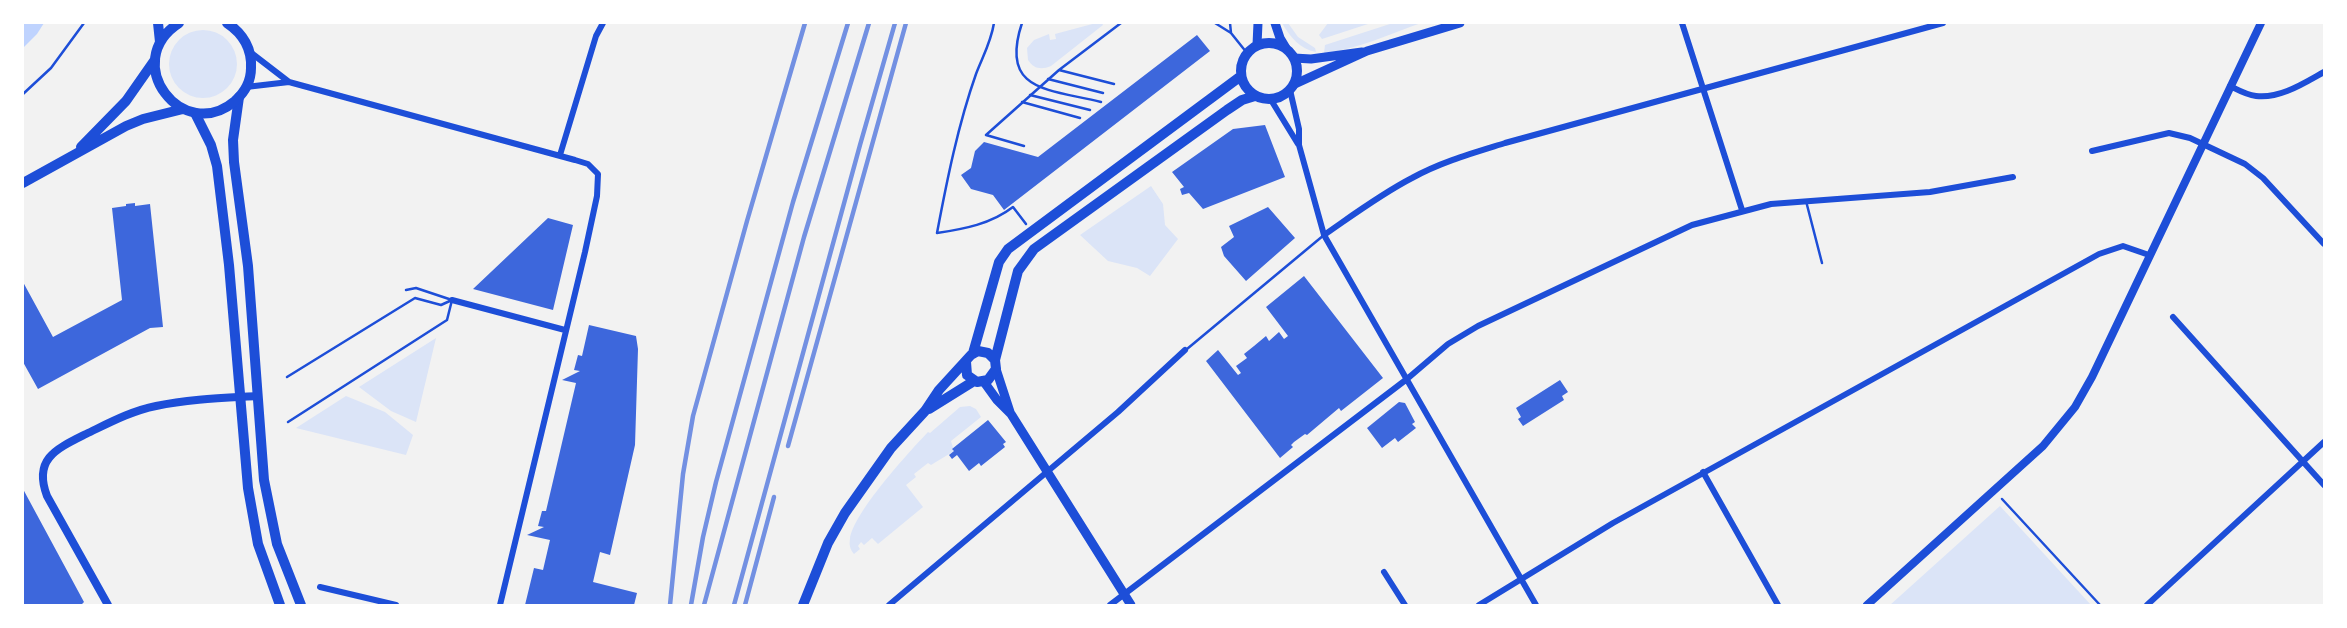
<!DOCTYPE html>
<style>
body{margin:0}
#map{position:relative;width:2347px;height:628px;overflow:hidden;background:#f2f2f2;font-family:Cabin,sans-serif}
canvas{display:block}
.frame{position:absolute;inset:0;border:24px solid #fff;pointer-events:none}
</style>
<div id="map">
<canvas width="2347" height="628"></canvas>
<div class="frame"></div>
</div>
<script>
const context = document.querySelector('canvas').getContext('2d');
context.lineJoin = 'round';
function fillPath(path, color) {
  context.fillStyle = color;
  context.fill(path, 'evenodd');
}
function stroke(path, color, width, dash) {
  context.strokeStyle = color;
  context.lineWidth = width;
  context.lineCap = dash ? 'butt' : 'round';
  context.setLineDash(dash || []);
  context.stroke(path);
}
const green = new Path2D(`
 M 1096,23 L 1102,23 L 1103,25 L 1051,66 C 1041,70 1034,69 1028,60 L 1027,48 L 1034,40 L 1049,34 L 1050,40 L 1056,39 L 1055,34 Z
 M 1282,23 L 1288,23 L 1298,37 L 1315,48 L 1316,52 C 1300,49 1290,37 1282,23 Z
 M 1328,23 L 1371,23 L 1322,39 L 1319,35 Z
 M 1393,23 L 1421,23 C 1390,34 1358,49 1324,53 L 1325,45 Z
 M169 64a34 34 0 1 1 68 0a34 34 0 1 1-68 0Z
 M 1151,186 L 1163,204 L 1165,225 L 1178,239 L 1150,276 L 1137,268 L 1108,261 L 1080,235 Z
 M 436,338 L 416,422 L 391,411 L 359,387 Z
 M 346,396 L 385,412 L 413,435 L 406,455 L 296,428 Z
 M 970,406 L 976,409 L 981,417 L 951,441 L 954,451 L 931,465 L 928,463 L 914,474 L 916,477 L 906,485 L 923,507 L 878,544 L 872,538 L 864,545 L 861,542 L 858,546 L 860,549 L 854,554 C 850,549 849,545 850,539 C 853,513 909,452 928,432 L 930,433 L 960,407 Z
 M 2000,506 L 2091,605 L 1890,605 Z`);
const water = new Path2D(`
 M 23,23 L 44,23 L 37,34 L 23,48 Z`);
const building = new Path2D(`
 M 1197,35 L 1210,51 L 1004,210 L 993,195 L 971,189 L 961,175 L 971,168 L 975,151 L 984,142 L 1038,157 Z
 M 1265,125 L 1285,177 L 1203,209 L 1189,193 L 1182,195 L 1180,189 L 1184,187 L 1172,172 L 1233,129 Z
 M 135,203 L 135,206 L 150,204 L 163,327 L 150,328 L 38,389 L 23,362 L 23,282 L 53,337 L 122,300 L 112,208 L 126,206 L 126,204 Z
 M 1268,207 L 1295,238 L 1246,281 L 1224,256 L 1221,247 L 1234,237 L 1229,226 Z
 M 548,218 L 573,225 L 553,310 L 473,289 Z
 M 1304,276 L 1383,378 L 1341,411 L 1339,408 L 1307,435 L 1305,434 L 1294,442 L 1291,445 L 1293,447 L 1280,458 L 1206,361 L 1218,350 L 1238,375 L 1241,373 L 1236,366 L 1247,358 L 1244,354 L 1254,346 L 1266,336 L 1269,341 L 1279,332 L 1284,339 L 1288,336 L 1266,307 Z
 M 589,325 L 636,336 L 638,349 L 635,445 L 610,555 L 600,552 L 593,582 L 637,593 L 634,605 L 525,605 L 534,568 L 543,570 L 550,540 L 527,535 L 544,527 L 538,526 L 542,511 L 546,511 L 576,383 L 562,380 L 580,371 L 574,370 L 578,355 L 582,356 Z
 M 1560,380 L 1568,392 L 1562,396 L 1564,400 L 1523,426 L 1518,419 L 1521,417 L 1516,408 Z
 M 1399,402 L 1405,403 L 1415,422 L 1412,424 L 1416,428 L 1398,442 L 1395,438 L 1382,448 L 1367,428 Z
 M 988,420 L 1006,442 L 1003,444 L 1005,447 L 981,466 L 979,463 L 969,471 L 957,455 L 952,459 L 949,455 L 954,451 L 952,449 Z
 M 23,489 L 84,602 L 81,605 L 23,605 Z`);
const path = new Path2D(`
 M 994,23 C 991,42 983,56 976,74 C 958,125 947,180 937,233 C 964,229 991,224 1013,207 L 1026,224
 M 23,94 L 51,68 L 84,23
 M 2002,499 L 2100,605`);
const service = new Path2D(`
 M 1022,23 C 999,92 1049,89 1101,102
 M 1215,23 L 1231,33 L 1247,53
 M 1230,23 L 1231,33
 M 1059,70 L 1114,84
 M 1048,79 L 1103,93
 M 1030,95 L 1090,110
 M 1022,102 L 1080,118
 M 986,135 L 1059,70 L 1121,23
 M 986,135 L 1024,146
 M 1806,201 L 1822,263
 M 406,290 L 416,288 L 452,300
 M 1187,349 L 1324,235
 M 287,377 L 415,298 L 441,305 L 452,300
 M 288,422 L 447,320 L 452,300`);
const minor = new Path2D(`
 M 1682,23 L 1742,210
 M 250,52 L 289,82 L 575,160 L 588,164 L 598,174 L 597,196 L 585,252 L 500,605
 M 2230,86 C 2238,90 2247,95 2256,96 C 2280,99 2304,83 2324,72
 M 246,87 L 289,82
 M 1290,90 L 1299,129 L 1299,145 L 1324,235 L 1536,605
 M 1271,100 L 1298,144
 M 2092,151 L 2169,133 L 2190,138 L 2245,164 L 2263,178 L 2324,244
 M 560,155 L 596,36 L 603,23
 M 1324,235 C 1353,215 1381,194 1412,178 C 1441,162 1473,153 1505,143 L 1943,23
 M 452,300 L 565,330
 M 2173,317 L 2324,485
 M 1703,472 L 1778,605
 M 1384,572 L 1405,605
 M 320,587 L 396,605
 M 889,605 L 1118,412 L 1185,350
 M 1110,605 L 1407,379 L 1448,344 L 1478,326 L 1692,225 L 1771,204 L 1930,192 L 2013,177
 M 1479,605 L 1613,523 L 2099,254 L 2123,246 L 2149,255
 M 2147,605 L 2324,442`);
const tertiary = new Path2D(`
 M 108,605 L 47,496 C 33,459 56,449 86,434 C 109,423 131,411 156,406 C 189,399 224,398 258,396
 M 1867,605 L 2043,446 L 2075,407 L 2092,377 L 2261,23`);
const secondary = new Path2D(`
 M 1275,23 L 1280,38 L 1286,48
 M 1257,45 L 1258,23
 M 1294,58 L 1311,59 L 1362,52
 M 1295,84 L 1367,51 L 1460,23
 M 996,369 L 1010,412
 M 984,382 L 997,400 L 1011,414 L 1131,605`);
const primary = new Path2D(`
 M1241 71a28 28 0 1 1 56 0a28 28 0 1 1-56 0Z
 M 239,97 L 233,140 L 234,162 L 248,266 L 264,480 L 277,544 L 301,605
 M 195,113 L 211,145 L 217,166 L 229,265 L 248,488 L 258,544 L 280,605
 M 973,353 L 999,262 L 1008,249 L 1241,76
 M 995,360 L 1018,271 L 1034,249 L 1227,110 L 1242,100 L 1255,96
 M 929,409 L 974,381
 M 803,605 L 828,543 L 845,513 L 891,448 L 925,411 L 939,390 L 971,355 L 978,351 L 988,353 L 995,360 L 996,369 L 988,380 L 977,382 L 967,375 L 966,362`);
const trunk = new Path2D(`
 M 158,23 L 160,42
 M 179,23 C 119,62 183,145 235,101 C 245,92 251,80 251,68 C 252,48 242,33 227,23
 M 81,147 L 126,101 L 154,61
 M 23,183 L 126,126 L 143,119 L 183,109`);
const rail = new Path2D(`
 M 788,446 L 906,23
 M 670,605 L 683,474 L 693,416 L 747,221 L 805,23
 M 691,605 L 703,537 L 716,482 L 793,202 L 848,23
 M 704,605 L 804,237 L 869,23
 M 734,605 L 860,145 L 895,23
 M 745,605 L 774,497`);
fillPath(green, '#dbe4f7');
fillPath(water, '#bfd3fe');
fillPath(building, '#3d67dc');
stroke(path, '#1d4ed8', 2.5);
stroke(service, '#1d4ed8', 2.5);
stroke(minor, '#1d4ed8', 6);
stroke(tertiary, '#1d4ed8', 8);
stroke(secondary, '#1d4ed8', 9);
stroke(primary, '#1d4ed8', 10);
stroke(trunk, '#1d4ed8', 10);
stroke(rail, '#7290e2', 4.5);
</script>
